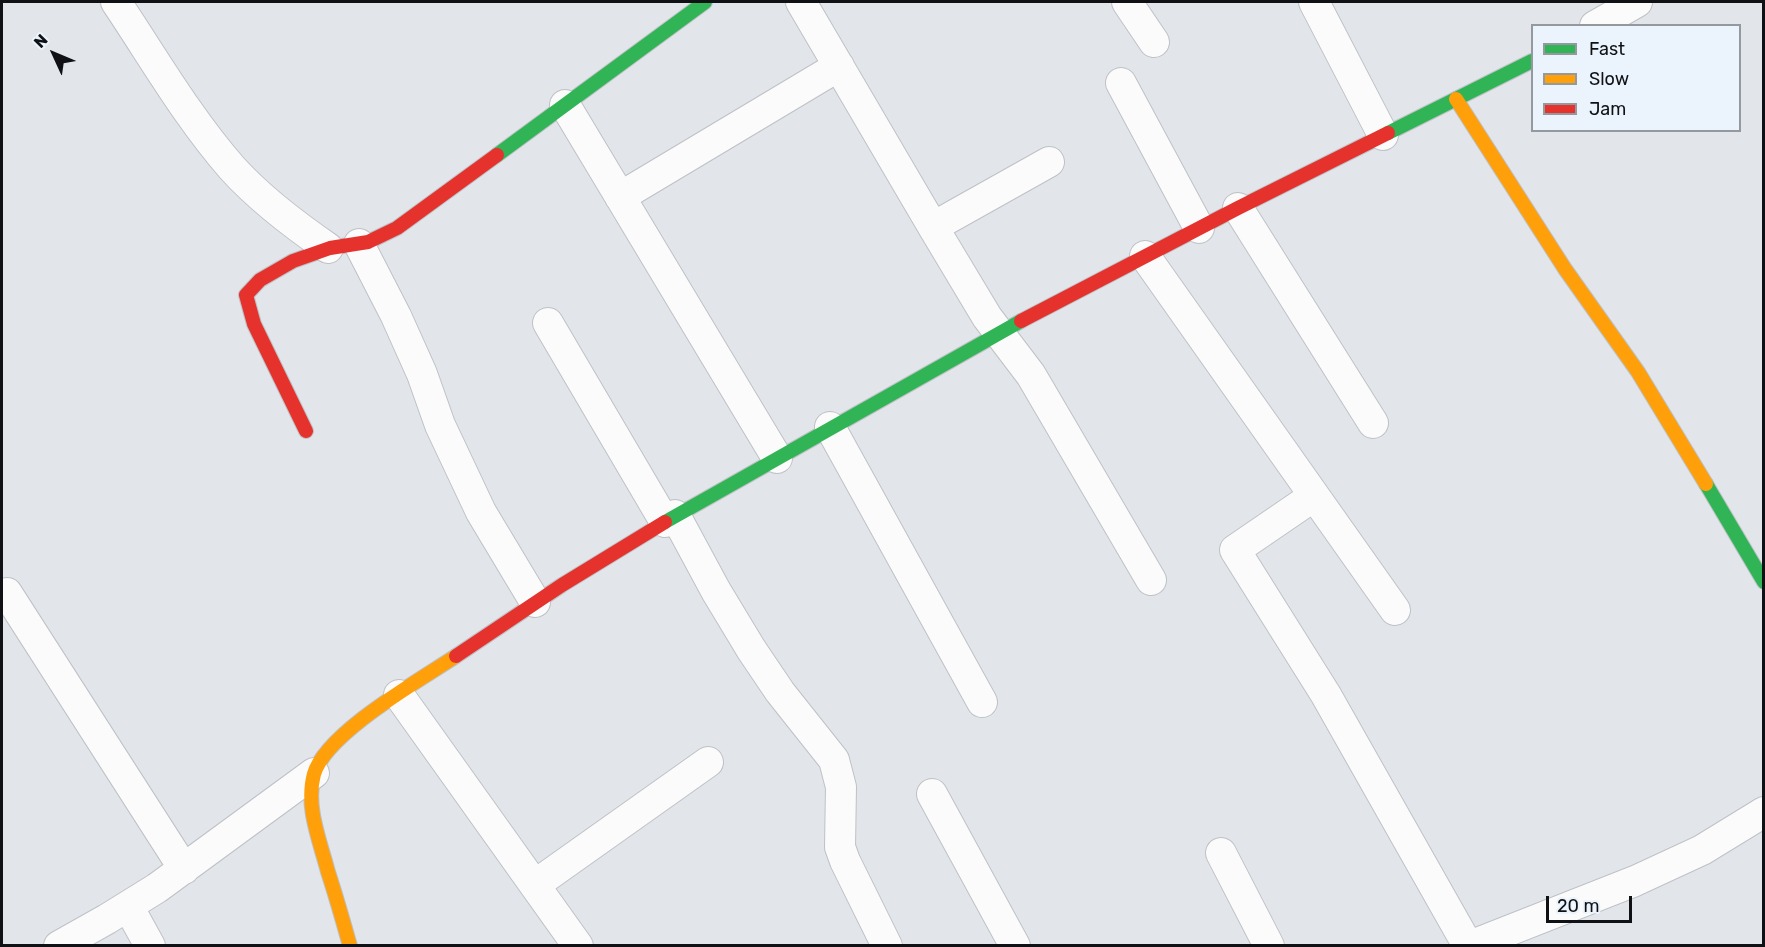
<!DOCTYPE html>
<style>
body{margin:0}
#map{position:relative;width:1765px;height:947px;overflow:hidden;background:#e2e6eb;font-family:Rubik,sans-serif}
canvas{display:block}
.frame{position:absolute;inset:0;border:3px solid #0f1114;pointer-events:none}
.legend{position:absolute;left:1531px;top:24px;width:210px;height:108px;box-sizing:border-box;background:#ebf3fc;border:2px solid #93999f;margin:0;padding:8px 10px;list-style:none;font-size:18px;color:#0f1114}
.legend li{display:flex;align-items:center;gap:12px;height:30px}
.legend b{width:30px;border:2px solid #93999f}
.north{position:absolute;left:24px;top:24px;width:60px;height:60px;-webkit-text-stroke:4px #ebf3fc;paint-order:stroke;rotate:314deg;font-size:16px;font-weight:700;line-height:24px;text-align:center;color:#0f1114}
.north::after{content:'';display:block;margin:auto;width:21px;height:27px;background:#0f1114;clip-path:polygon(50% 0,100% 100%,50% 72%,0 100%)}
.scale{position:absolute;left:1546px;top:896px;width:86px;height:27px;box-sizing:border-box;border:3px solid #0f1114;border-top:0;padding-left:8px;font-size:18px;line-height:21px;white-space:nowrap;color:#0f1114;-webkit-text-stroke:4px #ebf3fc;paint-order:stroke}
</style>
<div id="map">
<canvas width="1765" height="947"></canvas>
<div class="frame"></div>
<ul class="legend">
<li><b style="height:8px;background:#30b455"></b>Fast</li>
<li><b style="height:8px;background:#ff9f0a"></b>Slow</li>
<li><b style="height:8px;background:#e5322d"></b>Jam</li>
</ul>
<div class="north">N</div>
<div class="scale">20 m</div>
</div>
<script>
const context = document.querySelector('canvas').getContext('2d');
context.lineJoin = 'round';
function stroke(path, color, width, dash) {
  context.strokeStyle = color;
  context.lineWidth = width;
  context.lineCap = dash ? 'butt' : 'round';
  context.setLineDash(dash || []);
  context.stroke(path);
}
const street = new Path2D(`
 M 116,2 C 153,57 188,118 232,168 C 260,199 293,224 328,248
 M 801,2 L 933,227 L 987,317 L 1031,375 L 1151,580
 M 1127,2 L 1154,42
 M 1314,2 L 1383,135
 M 1595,26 L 1637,2
 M 1121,83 L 1199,228
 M 565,105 L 777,458
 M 620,197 L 839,66
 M 1238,208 L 1373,423
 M 933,227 L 1049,162
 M 359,244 L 396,316 L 422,374 L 440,425 L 481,512 L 535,602
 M 1145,256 L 1395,610
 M 548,323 L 665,522
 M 830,427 L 982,702
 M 1314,496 L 1235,550 L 1326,695 L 1468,946
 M 675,515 L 716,591 L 751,649 L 780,692 L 834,760 L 841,787 L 840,847 L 845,861 L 887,946
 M 7,593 L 184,869
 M 399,695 L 578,946
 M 932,794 L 1015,946
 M 1221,853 L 1269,946
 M 536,884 L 708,762
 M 128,906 L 150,946
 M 59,946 L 107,919 L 157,888 L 314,773
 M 1470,946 L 1635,881 L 1702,850 L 1764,812`);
const fast = new Path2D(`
 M 1388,133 L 1532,61
 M 497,155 L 705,2
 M 1706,484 L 1764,582
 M 665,522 L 1021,321`);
const slow = new Path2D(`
 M 1456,99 L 1565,269 L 1638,372 L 1706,484
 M 350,946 C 343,921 336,896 328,872 C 320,841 305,806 314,774 C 326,733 420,680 456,656`);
const jam = new Path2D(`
 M 1021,321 L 1238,208 L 1388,133
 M 306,431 L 254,324 L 246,295 L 260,280 L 293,261 L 330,248 L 368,242 L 397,228 L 497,155
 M 456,656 L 562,585 L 665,522`);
stroke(street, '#bec1c5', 32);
stroke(fast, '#bec1c5', 16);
stroke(slow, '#bec1c5', 16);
stroke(jam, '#bec1c5', 16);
stroke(street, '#fbfbfc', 30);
stroke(fast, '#30b455', 14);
stroke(slow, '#ff9f0a', 14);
stroke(jam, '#e5322d', 14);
</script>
